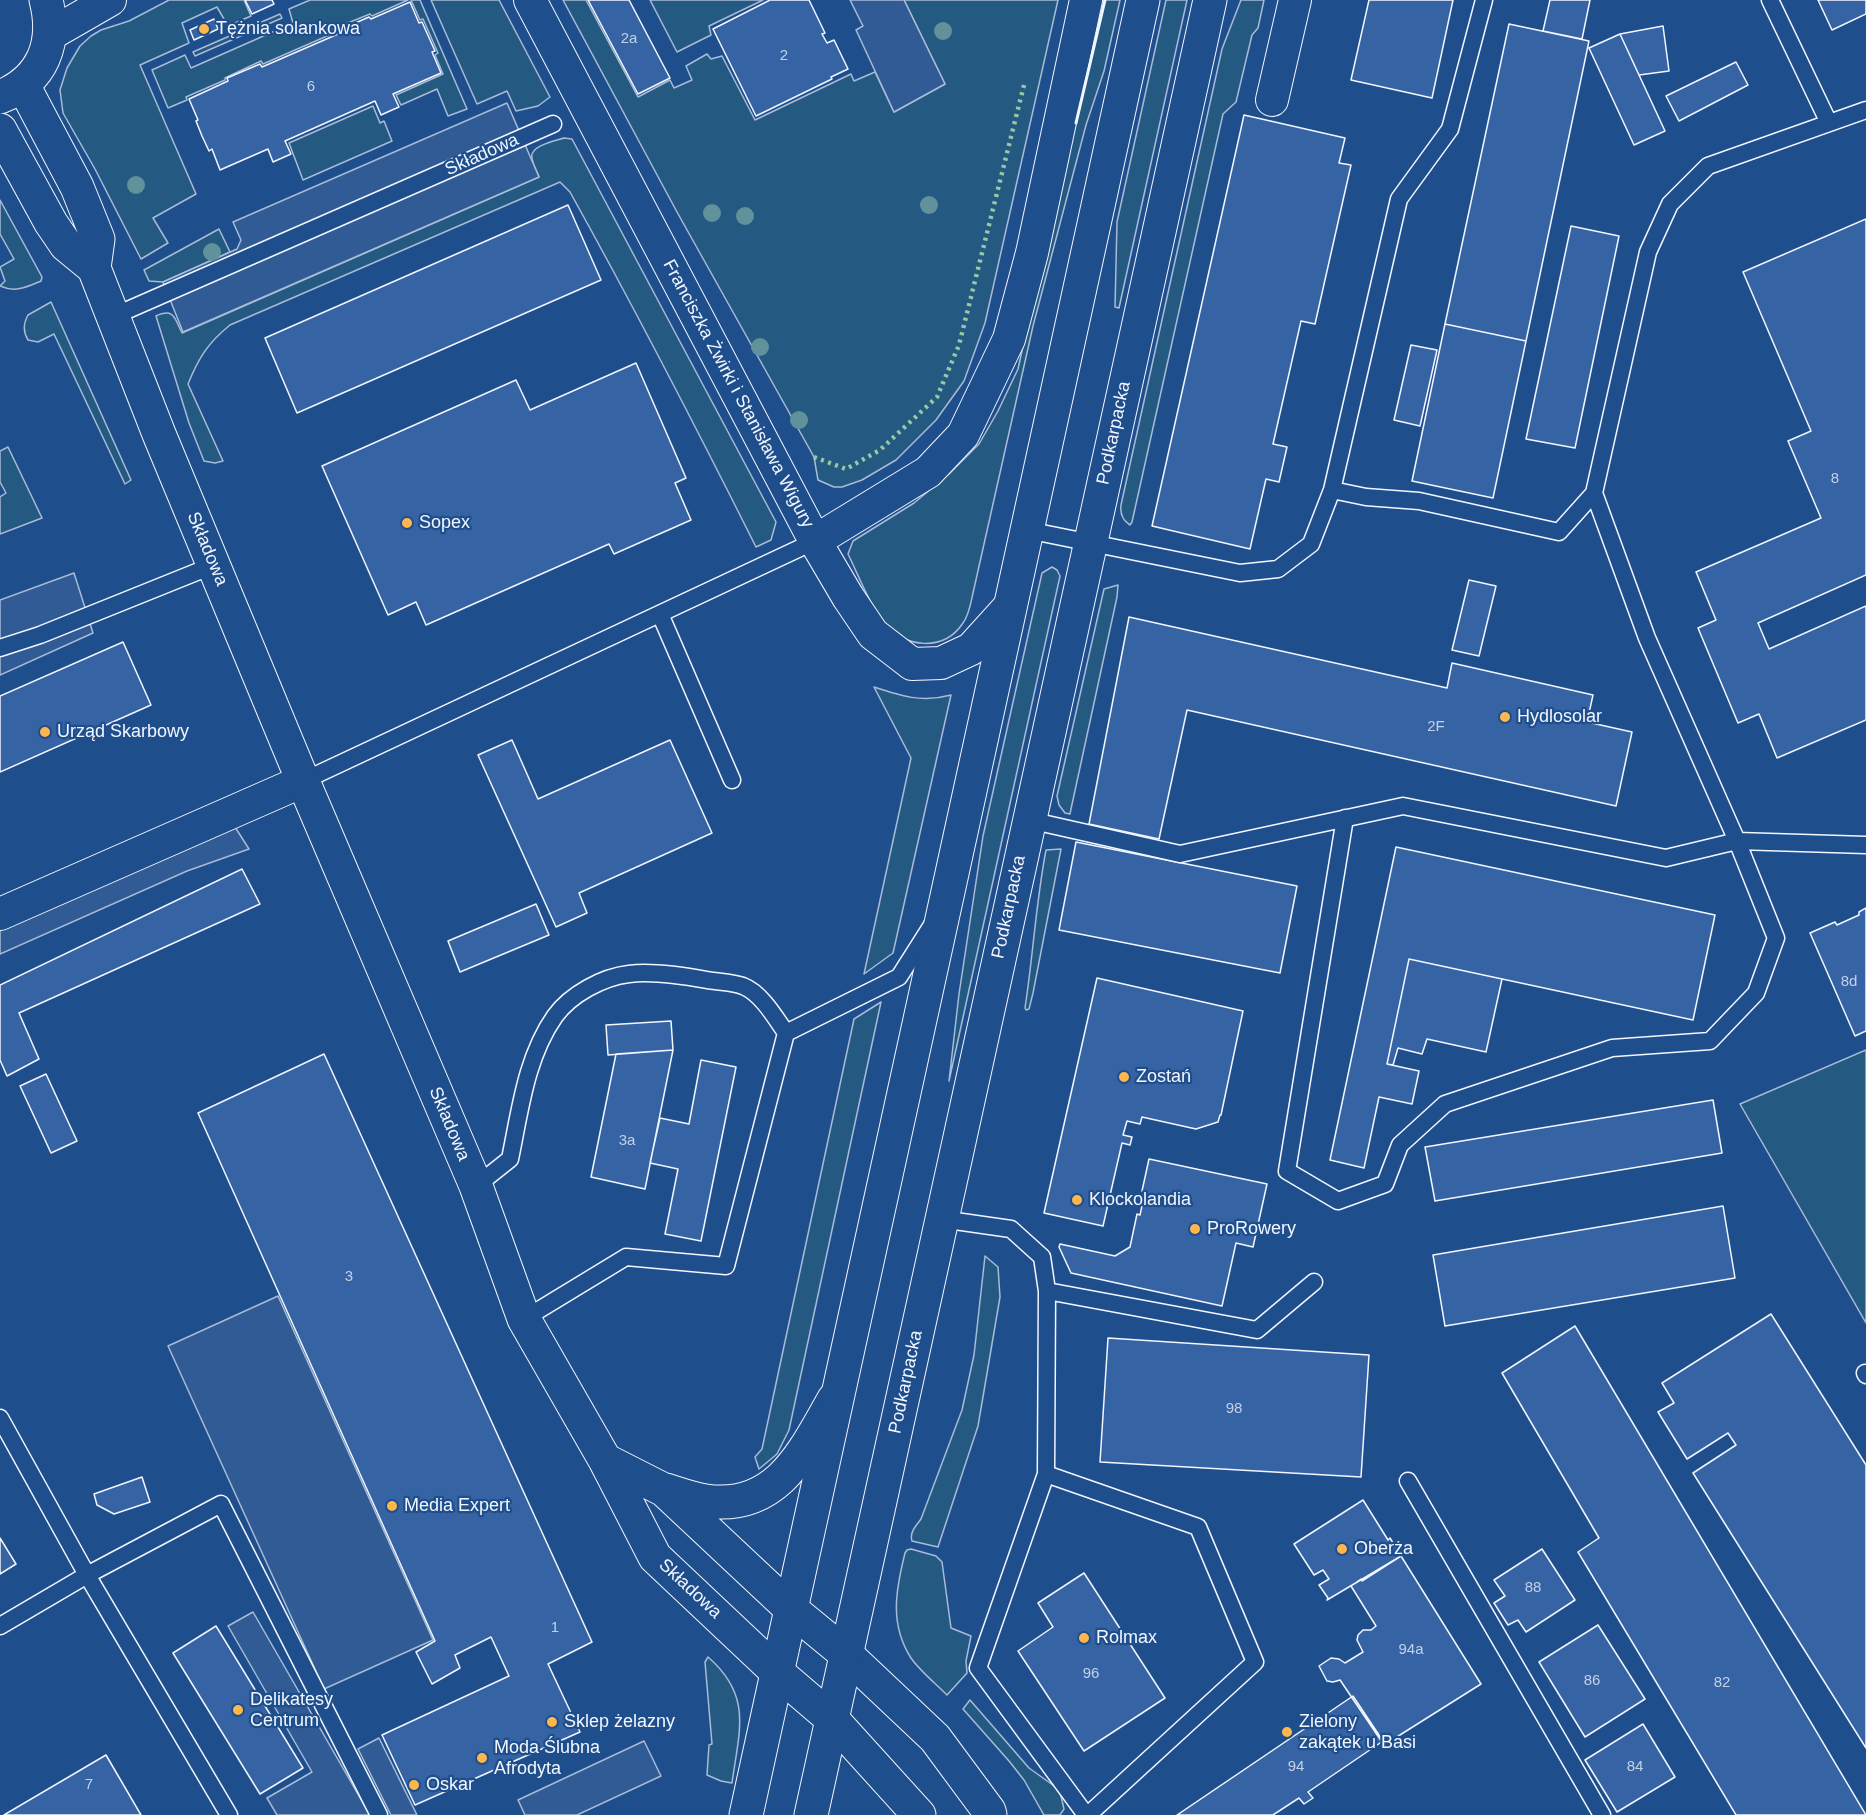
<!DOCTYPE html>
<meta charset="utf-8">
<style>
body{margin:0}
canvas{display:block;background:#1f4e8c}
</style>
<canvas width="1866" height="1815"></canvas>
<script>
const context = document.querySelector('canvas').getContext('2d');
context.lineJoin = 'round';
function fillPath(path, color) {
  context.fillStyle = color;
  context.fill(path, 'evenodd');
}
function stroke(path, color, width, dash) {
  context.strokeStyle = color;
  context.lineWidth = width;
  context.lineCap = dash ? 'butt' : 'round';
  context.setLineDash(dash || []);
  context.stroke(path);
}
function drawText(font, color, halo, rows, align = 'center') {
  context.font = font + ' Arial,sans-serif';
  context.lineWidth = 4.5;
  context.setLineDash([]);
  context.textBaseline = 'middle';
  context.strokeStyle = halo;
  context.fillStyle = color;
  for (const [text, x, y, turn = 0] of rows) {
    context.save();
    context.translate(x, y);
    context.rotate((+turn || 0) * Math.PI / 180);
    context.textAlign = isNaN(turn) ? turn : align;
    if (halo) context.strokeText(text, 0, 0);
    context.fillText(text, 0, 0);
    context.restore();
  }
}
const green = new Path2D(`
 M 169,0 L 244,0 L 251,16 L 228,26 L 217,7 L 182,23 L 189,43 L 140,65 L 196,194 L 153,218 L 168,243 L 141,259 L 95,169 L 63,113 L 60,90 L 67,68 L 80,46 L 91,36 L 101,30 L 129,21 Z
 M 310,0 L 408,0 L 372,16 L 370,14 L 333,29 L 334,33 L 263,64 L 261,61 L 225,78 L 225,80 L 186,97 L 187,100 L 168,108 L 152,70 L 185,55 L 191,68 L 293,23 L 289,9 Z
 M 411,0 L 420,0 L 467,109 L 448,116 L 437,89 L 401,105 L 396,95 L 443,74 L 435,55 L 438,53 L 423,19 L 420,20 Z
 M 431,0 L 499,0 L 550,97 L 538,106 L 516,111 L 507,91 L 477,104 Z
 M 563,0 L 586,0 L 638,97 L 670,80 L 674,88 L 692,80 L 686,66 L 707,54 L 711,59 L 722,56 L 755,120 L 851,74 L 854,81 L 875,72 L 894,112 L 945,84 L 904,0 L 1058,0 L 985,323 L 964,381 L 936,420 L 896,460 L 862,480 L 842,487 L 834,487 L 818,480 L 814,457 L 677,212 Z
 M 650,0 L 763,0 L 709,26 L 711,35 L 677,52 Z
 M 1102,0 L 1120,0 L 1104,71 L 1086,125 L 1033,326 L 973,593 C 971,602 969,615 963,623 C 944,652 905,648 884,624 C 872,610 857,572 848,554 L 853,541 L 914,503 L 949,474 L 979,444 L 998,411 L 1018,369 L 1064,158 Z
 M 1166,0 L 1187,0 L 1119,308 L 1115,307 L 1117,222 Z
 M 1241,0 L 1264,0 L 1258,28 L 1252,35 L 1236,102 L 1223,114 L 1132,522 L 1130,525 C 1122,520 1120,513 1121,505 L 1222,49 Z
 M 280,14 L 282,18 L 195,56 L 193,52 Z
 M 373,106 L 380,123 L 384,121 L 392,141 L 303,180 L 289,143 Z
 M 564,138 L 572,139 L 776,522 L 771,540 L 756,547 C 696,427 635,309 570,192 L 560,182 L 230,325 C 208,343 199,357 188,384 L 223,461 L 215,463 L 204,461 L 189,423 L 156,316 C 175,307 175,320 182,333 L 539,177 C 537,171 533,165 532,158 C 529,146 555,141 564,138 Z
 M 0,200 L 42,277 L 41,281 C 27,287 15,293 0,286 L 5,281 L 0,267 L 14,259 L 0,234 Z
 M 219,229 L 230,252 L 163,282 L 149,281 L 144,270 Z
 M 51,302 L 131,480 L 125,484 L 54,334 L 38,342 L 28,340 C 23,332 23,324 28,315 Z
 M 8,447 L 42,518 L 0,534 L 0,497 L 6,493 L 0,482 L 0,451 Z
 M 1052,567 L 1057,570 L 1060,576 L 949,1081 L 959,994 L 983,836 L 1042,573 Z
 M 1118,585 L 1117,597 L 1071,809 L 1070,814 L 1065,813 L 1059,805 L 1057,796 L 1104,589 Z
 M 874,687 C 901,696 922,703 951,695 L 893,953 L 864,974 L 911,758 Z
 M 1061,849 L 1033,993 L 1029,1009 L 1026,1010 L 1025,1008 C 1033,956 1036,902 1046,850 Z
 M 881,1002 L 789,1430 L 777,1454 L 759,1469 L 755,1457 L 762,1449 L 854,1019 Z
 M 1866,1050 L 1866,1323 L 1740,1104 Z
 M 985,1256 L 998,1267 L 1000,1297 L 978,1426 L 938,1547 L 912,1541 C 909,1532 917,1525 921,1519 L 962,1410 L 974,1355 Z
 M 911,1549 L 936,1556 L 942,1562 L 951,1628 L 971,1636 L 966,1661 L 967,1673 L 947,1695 C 935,1683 920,1671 911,1658 C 889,1624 896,1589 905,1553 L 907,1550 Z
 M 708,1657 C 753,1696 739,1731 732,1783 L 721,1781 L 707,1775 L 709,1745 L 712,1744 L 705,1662 Z
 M 970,1700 L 1029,1768 L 1057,1788 L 1061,1796 L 1064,1809 L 1060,1815 L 1044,1815 L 1024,1780 L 1009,1761 L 963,1709 Z`);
const parking = new Path2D(`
 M 850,0 L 904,0 L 945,84 L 894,112 L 856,30 L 863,26 Z
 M 507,103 L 539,177 L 183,332 L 163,282 L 237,249 L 241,240 L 233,222 Z
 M 74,573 L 93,633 L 0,675 L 0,600 Z
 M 235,827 L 249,849 L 187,871 L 0,954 L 0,921 Z
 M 278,1296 L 433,1640 L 324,1689 L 168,1346 Z
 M 253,1612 L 370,1815 L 277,1815 L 267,1798 L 312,1772 L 228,1626 Z
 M 379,1738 L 417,1815 L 391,1815 L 358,1749 Z
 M 644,1741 L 661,1776 L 577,1815 L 525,1815 L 518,1800 Z`);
const building = new Path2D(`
 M 245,0 L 272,0 L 274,4 L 252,14 Z
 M 588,0 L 629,0 L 670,78 L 638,94 Z
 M 770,0 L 809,0 L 825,33 L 822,34 L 827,43 L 834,40 L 848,69 L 831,77 L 832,79 L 756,116 L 713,29 Z
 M 1369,0 L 1453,0 L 1432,98 L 1351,80 Z
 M 1550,0 L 1590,0 L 1582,39 L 1543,31 Z
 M 1818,0 L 1866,0 L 1866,14 L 1832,30 Z
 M 410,2 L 419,23 L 422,22 L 435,51 L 432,52 L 441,73 L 393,94 L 399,107 L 392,110 L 381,115 L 375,101 L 285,141 L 291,154 L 273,162 L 268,149 L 220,170 L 212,149 L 209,151 L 202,136 L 196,121 L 198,120 L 189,99 L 228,81 L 227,78 L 260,64 L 262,67 L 338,34 L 337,31 L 369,17 L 371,19 Z
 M 214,19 L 218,29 L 194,40 L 190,30 Z
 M 1509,24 L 1589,41 L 1526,341 L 1445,324 Z
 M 1663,26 L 1669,71 L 1639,75 L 1620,34 Z
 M 1620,34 L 1665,131 L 1634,145 L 1589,48 Z
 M 1736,62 L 1748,85 L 1679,121 L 1666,96 Z
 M 1244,115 L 1345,138 L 1339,163 L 1351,165 L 1315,324 L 1301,321 L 1273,444 L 1287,447 L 1279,482 L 1266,479 L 1250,549 L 1152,526 Z
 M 568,205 L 601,280 L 297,413 L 265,338 Z
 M 1866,219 L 1866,575 L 1758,623 L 1769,649 L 1866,606 L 1866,720 L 1777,758 L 1759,714 L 1738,723 L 1698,628 L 1716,620 L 1696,572 L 1821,518 L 1788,441 L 1811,431 L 1743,272 Z
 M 1571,226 L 1619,236 L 1575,448 L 1526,439 Z
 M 1445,324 L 1526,341 L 1493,498 L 1412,481 Z
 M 1411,345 L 1437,350 L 1420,426 L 1394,420 Z
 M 636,363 L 686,478 L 675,483 L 691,520 L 614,554 L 609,544 L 426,625 L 416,602 L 388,615 L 322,466 L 516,380 L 530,410 Z
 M 1469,580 L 1496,586 L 1479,656 L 1452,650 Z
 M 1129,617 L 1447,688 L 1452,663 L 1593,695 L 1587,722 L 1632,732 L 1616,806 L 1187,710 L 1159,839 L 1089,824 Z
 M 123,642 L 151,705 L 0,772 L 0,696 Z
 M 512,740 L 538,799 L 670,740 L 712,833 L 579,893 L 587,913 L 556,927 L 478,755 Z
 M 1076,842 L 1297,886 L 1280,973 L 1059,930 Z
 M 1396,847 L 1715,915 L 1693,1020 L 1409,959 L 1387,1064 L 1419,1071 L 1412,1104 L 1379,1097 L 1364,1168 L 1330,1160 Z
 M 242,869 L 260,904 L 19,1013 L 39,1059 L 7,1076 L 0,1060 L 0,985 Z
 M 536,904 L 549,935 L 460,972 L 448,941 Z
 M 1866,908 L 1866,1031 L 1855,1036 L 1810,933 L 1835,922 L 1837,925 L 1859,915 L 1859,912 Z
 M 1409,959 L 1502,979 L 1486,1052 L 1427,1039 L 1422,1054 L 1398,1048 L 1393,1065 L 1387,1064 Z
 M 1097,978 L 1243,1011 L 1221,1115 L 1220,1115 L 1218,1122 L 1196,1129 L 1142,1117 L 1140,1124 L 1127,1121 L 1123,1135 L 1132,1137 L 1130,1145 L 1122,1143 L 1103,1226 L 1044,1213 Z
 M 671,1021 L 673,1050 L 608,1055 L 606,1025 Z
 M 673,1050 L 645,1189 L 591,1177 L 616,1054 Z
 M 324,1054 L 592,1642 L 548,1664 L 580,1732 L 415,1805 L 382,1735 L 509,1676 L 491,1637 L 455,1655 L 460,1668 L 432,1684 L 416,1652 L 435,1641 L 198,1113 Z
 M 701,1060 L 736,1067 L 701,1241 L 665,1234 L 678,1169 L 650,1163 L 660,1118 L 689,1124 Z
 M 46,1074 L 77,1141 L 51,1153 L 20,1086 Z
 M 1713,1100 L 1722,1153 L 1435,1201 L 1425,1147 Z
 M 1149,1159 L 1267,1184 L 1253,1247 L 1236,1243 L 1222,1306 L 1071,1273 L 1059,1247 L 1060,1244 L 1115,1256 L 1130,1247 L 1137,1214 L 1140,1215 L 1145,1192 L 1142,1191 Z
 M 1723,1206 L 1735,1278 L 1445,1326 L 1433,1255 Z
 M 1771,1314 L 1866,1465 L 1866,1748 L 1693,1473 L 1736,1445 L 1728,1433 L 1687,1459 L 1658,1412 L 1674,1403 L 1662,1383 Z
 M 1575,1326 L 1866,1815 L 1736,1815 L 1578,1552 L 1599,1538 L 1502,1373 Z
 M 1108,1338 L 1369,1355 L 1361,1477 L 1100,1462 Z
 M 142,1477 L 150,1502 L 114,1514 L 97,1505 L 94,1494 Z
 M 1363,1500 L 1388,1540 L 1390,1538 L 1401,1556 L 1327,1600 L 1328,1598 L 1319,1585 L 1329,1579 L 1323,1570 L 1314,1575 L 1294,1544 Z
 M 0,1538 L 16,1564 L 0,1574 Z
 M 1542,1549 L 1575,1600 L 1526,1632 L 1518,1620 L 1508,1625 L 1494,1603 L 1505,1596 L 1494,1580 Z
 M 1401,1556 L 1481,1684 L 1384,1745 L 1340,1680 L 1333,1682 L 1327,1681 L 1319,1666 L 1331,1658 L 1339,1659 L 1345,1663 L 1363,1652 L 1357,1640 L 1358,1635 L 1363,1630 L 1371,1630 L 1376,1626 L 1351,1586 L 1361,1579 L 1362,1581 Z
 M 1084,1573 L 1165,1698 L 1084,1751 L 1018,1651 L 1053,1627 L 1038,1603 Z
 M 1598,1625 L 1645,1699 L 1585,1737 L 1539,1662 Z
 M 216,1626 L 303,1768 L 260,1794 L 173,1653 Z
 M 1353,1696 L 1383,1741 L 1308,1792 L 1313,1798 L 1304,1804 L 1299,1798 L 1273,1815 L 1177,1815 Z
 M 1643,1724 L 1675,1777 L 1617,1812 L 1585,1760 Z
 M 106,1755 L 141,1815 L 4,1815 Z`);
const service = new Path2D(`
 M 1770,0 L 1829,123
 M 114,316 L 553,124
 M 1332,490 L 1399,199 L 1450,129 L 1484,0
 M 1027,530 L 1240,573 L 1278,569 L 1311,544 L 1332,490 L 1366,497 L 1419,501 L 1559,532 L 1594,493 L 1648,252 L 1670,204 L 1708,166 L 1866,110
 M 660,614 L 732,780
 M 0,648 L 40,635 L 214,565
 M 303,781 L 815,541
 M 1345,818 L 1287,1171 L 1338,1201 L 1385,1184 L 1400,1145 L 1445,1104 L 1612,1048 L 1710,1041 L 1756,993 L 1776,938 L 1737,841 L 1647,638 L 1594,493
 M 1029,820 L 1180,854 L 1403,806 L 1666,858 L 1737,841 L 1866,845
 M 786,1033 L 899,977 L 932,925
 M 476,1186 L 510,1159 C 520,1111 526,1057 555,1016 C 571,994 603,977 629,974 C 651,971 685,976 707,980 C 718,982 732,982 743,986 C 761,993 775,1017 786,1033 L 726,1266 L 626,1257 L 524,1319
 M 941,1219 L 1011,1229 L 1042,1257 L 1047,1291
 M 1865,1373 L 1866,1375
 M 0,1418 L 87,1575 L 229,1815
 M 1046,1474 L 1047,1291 L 1257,1330 L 1314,1282
 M 1408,1481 L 1602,1815
 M 0,1626 L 87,1575 L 221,1504 L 379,1815
 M 1086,1815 L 978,1668 L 1046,1474 L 1198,1527 L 1255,1662 L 1088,1815`);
const minor = new Path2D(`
 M 530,0 L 815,541 L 848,597 L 873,634 L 912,664 L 941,663 L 971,649 L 1010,606
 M 51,34 L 110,0
 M 1272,100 L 1295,0
 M 815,541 L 928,472 L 963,435 L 1009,339 L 1032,253 L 1086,0
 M 0,914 L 303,781`);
const tertiary = new Path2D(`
 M 23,85 L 77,187 L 98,239 L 94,268
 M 0,97 C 43,80 57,43 46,0
 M 0,130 L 51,223 L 66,245 L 94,268 L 159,434 L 303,781 L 476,1186 L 524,1319 L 605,1460 L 655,1557 L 777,1672 L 832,1719 L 919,1815
 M 605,1460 L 664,1490 L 791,1609 L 847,1655 L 935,1738 L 989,1811 L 990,1815
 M 666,1490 C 679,1494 692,1499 706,1501 C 778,1511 804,1451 834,1399`);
const primary = new Path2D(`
 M 746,1815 L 1143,0
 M 811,1815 L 1210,0`);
const hedge = new Path2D(`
 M 814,457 L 846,469 L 880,450 L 937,397 L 959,345 L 1025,81`);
const wall = new Path2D(`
 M 1076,123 L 1105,0`);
const trees = [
 [943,31],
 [136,185],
 [929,205],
 [712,213],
 [745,216],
 [212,252],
 [760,347],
 [799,420]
];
const markers = [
 [204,29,6,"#ffb74d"],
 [407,523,6,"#ffb74d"],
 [1505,717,6,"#ffb74d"],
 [45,732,6,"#ffb74d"],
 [1124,1077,6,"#ffb74d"],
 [1077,1200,6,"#ffb74d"],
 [1195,1229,6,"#ffb74d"],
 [392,1506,6,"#ffb74d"],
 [1342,1549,6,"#ffb74d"],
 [1084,1638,6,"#ffb74d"],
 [238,1710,6,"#ffb74d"],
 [552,1722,6,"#ffb74d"],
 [1287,1732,6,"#ffb74d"],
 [482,1758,6,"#ffb74d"],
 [414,1785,6,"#ffb74d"]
];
const numberNames = [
 ["2a",629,39],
 ["2",784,56],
 ["6",311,87],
 ["8",1835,479],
 ["2F",1436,727],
 ["8d",1849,982],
 ["3a",627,1141],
 ["3",349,1277],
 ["98",1234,1409],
 ["88",1533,1588],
 ["1",555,1628],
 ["94a",1411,1650],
 ["96",1091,1674],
 ["86",1592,1681],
 ["82",1722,1683],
 ["94",1296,1767],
 ["84",1635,1767],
 ["7",89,1785]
];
const poiNames = [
 ["Tężnia solankowa",216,29],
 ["Sopex",419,523],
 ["Hydlosolar",1517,717],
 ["Urząd Skarbowy",57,732],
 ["Zostań",1136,1077],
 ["Klockolandia",1089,1200],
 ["ProRowery",1207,1229],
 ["Media Expert",404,1506],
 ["Oberża",1354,1549],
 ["Rolmax",1096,1638],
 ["Delikatesy",250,1700],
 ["Centrum",250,1721],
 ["Sklep żelazny",564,1722],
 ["Zielony",1299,1722],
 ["zakątek u Basi",1299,1743],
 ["Moda Ślubna",494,1748],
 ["Afrodyta",494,1769],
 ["Oskar",426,1785]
];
const streetNames = [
 ["Składowa",482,155,-24],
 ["Franciszka Żwirki i Stanisława Wigury",738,394,62],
 ["Podkarpacka",1114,433,-78],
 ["Składowa",207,549,67],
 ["Podkarpacka",1009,907,-78],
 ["Składowa",449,1124,67],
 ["Podkarpacka",906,1382,-78],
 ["Składowa",690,1589,43]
];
fillPath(green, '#245a82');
stroke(green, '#a8bbd7', 1.5);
fillPath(parking, '#305b95');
stroke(parking, '#a8bbd7', 1.5);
fillPath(building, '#3563a3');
stroke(building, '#f2f6ff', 1.5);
stroke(service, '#f2f6ff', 19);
stroke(minor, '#f2f6ff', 34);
stroke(tertiary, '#f2f6ff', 35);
stroke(primary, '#f2f6ff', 35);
stroke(service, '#1f4e8c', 16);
stroke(minor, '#1f4e8c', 32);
stroke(tertiary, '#1f4e8c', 33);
stroke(primary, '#1f4e8c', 33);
stroke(hedge, '#97c8a6', 4.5, [3, 4.5]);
stroke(wall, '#f2f6ff', 3);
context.fillStyle = '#61919a';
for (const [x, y] of trees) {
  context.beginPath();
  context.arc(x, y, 9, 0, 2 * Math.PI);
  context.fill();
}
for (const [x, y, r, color] of markers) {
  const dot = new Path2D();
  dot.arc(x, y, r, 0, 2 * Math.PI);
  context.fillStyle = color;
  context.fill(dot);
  stroke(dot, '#1f4e8c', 2);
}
drawText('15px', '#c3d1e8', null, numberNames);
drawText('18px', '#f2f6ff', '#1f4e8c', poiNames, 'left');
drawText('18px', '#f2f6ff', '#1f4e8c', streetNames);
</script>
